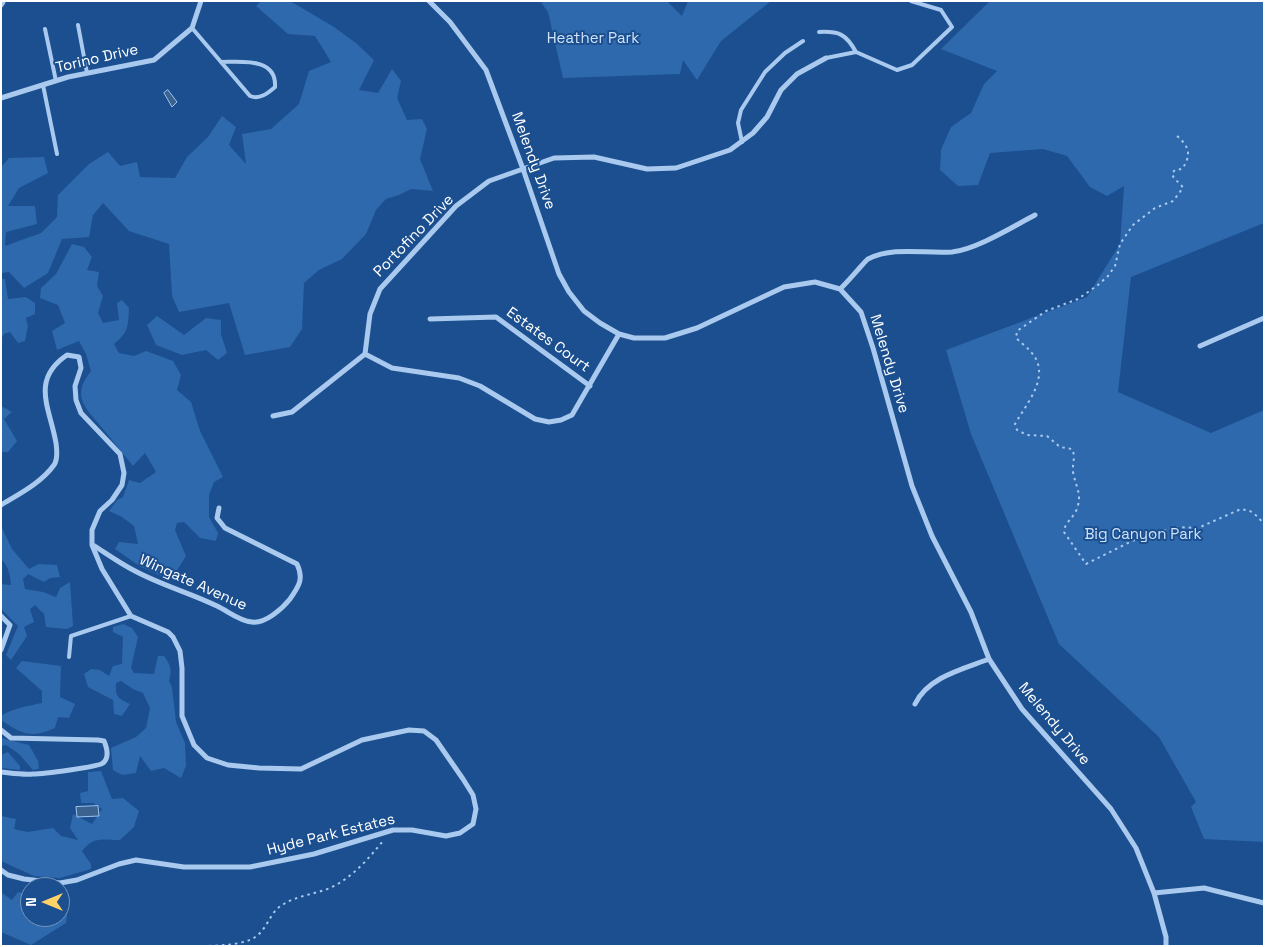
<!DOCTYPE html>
<style>
body{margin:0}
#map{position:relative;width:1265px;height:947px;overflow:hidden;background:#1b4f8f;font-family:"Space Grotesk",sans-serif}
canvas{display:block}
.frame{position:absolute;inset:0;border:2px solid #fff;pointer-events:none}
.north{position:absolute;left:20px;top:877px;width:50px;height:50px;box-sizing:border-box;background:#1b4f8f;border:1px solid #7695bc;border-radius:50%;rotate:270deg;font-size:14px;font-weight:700;line-height:20px;text-align:center;color:#fff}
.north::after{content:'';display:block;margin:auto;width:18px;height:22px;background:#ffd166;clip-path:polygon(50% 0,100% 100%,50% 72%,0 100%)}
</style>
<div id="map">
<canvas width="1265" height="947"></canvas>
<div class="frame"></div>
<div class="north">N</div>
</div>
<script>
const context = document.querySelector('canvas').getContext('2d');
context.lineJoin = 'round';
function fillPath(path, color) {
  context.fillStyle = color;
  context.fill(path, 'evenodd');
}
function stroke(path, color, width, dash) {
  context.strokeStyle = color;
  context.lineWidth = width;
  context.lineCap = dash ? 'butt' : 'round';
  context.setLineDash(dash || []);
  context.stroke(path);
}
function drawText(font, color, halo, rows, align = 'center') {
  context.font = font + ' "Space Grotesk",sans-serif';
  context.lineWidth = 4;
  context.setLineDash([]);
  context.textBaseline = 'middle';
  context.strokeStyle = halo;
  context.fillStyle = color;
  for (const [text, x, y, turn = 0] of rows) {
    context.save();
    context.translate(x, y);
    context.rotate((+turn || 0) * Math.PI / 180);
    context.textAlign = isNaN(turn) ? turn : align;
    if (halo) context.strokeText(text, 0, 0);
    context.fillText(text, 0, 0);
    context.restore();
  }
}
const green = new Path2D(`
 M 261,1 L 290,1 L 334,27 L 356,43 L 374,60 L 359,90 L 378,93 L 392,69 L 401,81 L 397,98 L 407,120 L 422,119 L 427,129 L 420,159 L 433,191 L 411,189 L 399,195 L 386,199 L 376,210 L 366,234 L 342,259 L 319,270 L 304,283 L 302,329 L 290,347 L 245,355 L 229,303 L 179,312 L 172,296 L 169,244 L 129,231 L 103,203 L 93,215 L 89,237 L 62,239 L 48,273 L 24,288 L 9,272 L 1,273 L 1,167 L 9,158 L 44,157 L 48,173 L 19,188 L 8,206 L 35,206 L 37,224 L 6,232 L 5,246 L 41,233 L 57,217 L 58,195 L 89,164 L 108,152 L 120,166 L 137,162 L 140,177 L 175,178 L 187,157 L 208,137 L 222,116 L 236,127 L 229,145 L 246,164 L 242,134 L 271,129 L 299,104 L 309,71 L 331,62 L 315,36 L 288,34 L 256,6 Z
 M 540,1 L 667,1 L 682,16 L 688,1 L 771,1 L 721,41 L 697,80 L 683,60 L 680,74 L 563,78 L 548,12 Z
 M 990,1 L 1264,1 L 1264,223 L 1131,277 L 1118,392 L 1211,433 L 1264,410 L 1264,842 L 1204,839 L 1191,807 L 1196,802 L 1159,737 L 1059,644 L 971,434 L 946,350 L 1087,297 L 1120,244 L 1124,186 L 1107,196 L 1090,187 L 1067,156 L 1043,149 L 990,153 L 978,185 L 958,186 L 940,170 L 941,150 L 951,127 L 971,113 L 984,84 L 997,71 L 941,49 Z
 M 72,244 L 84,247 L 92,257 L 87,270 L 99,272 L 97,286 L 103,296 L 98,313 L 103,323 L 119,320 L 117,303 L 122,300 L 129,308 C 128,326 129,332 114,344 L 119,353 L 134,356 L 146,351 L 173,361 L 181,375 L 177,390 L 191,402 L 200,431 L 223,477 L 214,482 L 209,495 L 209,517 L 218,533 L 216,541 L 200,538 L 184,522 L 177,523 L 175,530 L 186,556 L 178,569 L 166,578 L 141,567 L 115,549 L 119,542 L 138,544 L 134,526 L 122,517 L 109,511 L 117,500 L 123,497 L 129,480 L 140,483 L 156,472 L 145,453 L 133,466 C 123,454 113,441 103,429 C 86,408 70,397 91,371 L 86,354 L 79,341 L 57,350 L 52,331 L 65,323 L 58,305 L 40,298 L 41,288 L 56,274 Z
 M 1,279 L 5,279 L 8,299 L 26,297 L 35,303 L 35,314 L 26,318 L 28,326 L 25,341 L 18,343 L 10,332 L 4,334 L 1,339 Z
 M 157,316 L 184,335 L 206,318 L 221,320 L 221,334 L 227,353 L 218,360 L 206,350 L 182,355 L 156,345 L 147,325 Z
 M 1,406 L 12,412 L 4,419 L 17,441 L 8,452 L 1,452 Z
 M 1,526 L 12,549 L 29,569 L 39,564 L 57,565 L 60,577 L 50,578 L 44,582 L 28,574 L 23,579 L 25,589 L 43,592 L 56,597 L 60,588 L 70,582 L 73,626 L 67,629 L 46,627 L 44,614 L 35,605 L 30,609 L 34,622 L 24,627 L 27,636 L 11,660 L 6,655 L 18,626 L 1,609 L 1,584 L 11,585 C 10,575 9,567 1,559 Z
 M 123,624 L 132,628 L 138,637 L 131,668 L 134,673 L 154,674 L 158,656 L 164,656 C 171,665 172,671 169,681 L 172,687 L 176,722 L 185,743 L 186,766 L 181,778 L 164,768 L 151,771 L 140,756 L 136,773 L 122,775 L 113,770 L 111,748 L 136,737 L 146,728 L 150,708 L 143,693 L 133,689 L 121,681 L 116,683 C 115,697 118,698 130,704 L 122,716 L 114,714 L 113,700 L 88,687 L 84,674 L 91,669 L 100,670 L 109,676 L 113,666 L 122,664 L 123,637 L 113,632 L 113,627 Z
 M 22,661 L 61,666 L 60,697 L 75,704 L 69,718 L 58,717 L 55,728 C 30,739 22,734 1,720 L 1,716 C 13,708 28,706 42,703 L 42,691 L 16,668 Z
 M 1,738 L 29,745 L 38,761 L 39,769 L 33,770 L 19,754 L 6,745 L 1,746 Z
 M 8,752 L 20,766 L 20,770 L 1,768 L 1,755 Z
 M 101,771 L 112,799 L 123,798 L 139,811 L 134,827 L 120,840 C 103,840 94,836 82,851 L 91,864 L 91,869 L 60,878 L 34,876 L 1,861 L 1,816 L 16,819 L 14,829 L 27,832 L 53,828 L 61,836 L 78,840 L 70,828 L 73,814 L 92,824 L 102,809 L 93,803 L 81,803 L 80,793 L 88,791 L 88,772 Z
 M 1,892 L 12,900 L 18,892 L 30,894 L 30,917 L 60,917 L 60,898 L 69,899 L 66,923 L 31,945 L 1,932 Z`);
const water = new Path2D(`
 M 168,90 L 177,102 L 172,107 L 164,93 Z
 M 98,806 L 99,816 L 77,817 L 76,807 Z`);
const path = new Path2D(`
 M 1177,136 C 1189,146 1192,155 1182,169 L 1175,170 L 1172,173 C 1173,180 1180,182 1183,188 L 1173,201 L 1155,208 L 1133,225 L 1120,244 L 1115,266 L 1108,276 L 1098,285 L 1078,299 L 1046,311 L 1017,331 L 1016,338 C 1021,343 1027,347 1031,352 C 1052,375 1027,403 1015,424 L 1017,430 L 1027,435 L 1047,436 L 1060,447 L 1072,449 C 1076,457 1072,464 1073,472 C 1076,488 1083,495 1076,511 C 1072,519 1064,524 1064,532 L 1086,564 L 1132,541 L 1175,527 L 1198,528 L 1241,509 L 1250,511 L 1257,516 L 1264,524
 M 209,946 C 224,945 249,945 260,933 C 267,926 271,914 278,908 C 294,895 315,895 332,887 C 354,876 368,859 383,841`);
const lane = new Path2D(`
 M 78,25 L 87,73
 M 192,28 L 250,96 C 260,100 268,93 275,87 C 277,57 241,62 221,62
 M 45,29 L 56,81
 M 819,32 C 839,31 846,34 856,52
 M 826,58 L 856,52 L 897,70 L 912,65 L 952,27 L 941,10 L 911,1
 M 43,85 L 57,154
 M 742,142 L 738,123 L 741,110 L 765,72 L 785,53 L 803,41
 M 69,657 L 71,636 L 131,616`);
const street = new Path2D(`
 M 429,1 L 450,22 L 486,70 L 523,169 L 559,274 L 569,292 L 584,311 L 600,323 L 619,334 L 634,338 L 665,338 L 697,328 L 784,287 L 815,282 L 840,289 L 861,312 L 873,348 L 912,486 L 932,536 L 971,612 L 989,659 L 1022,709 L 1111,809 L 1136,848 L 1154,893 L 1166,937 L 1166,946
 M 1,5 L 3,2
 M 1,98 L 68,77 L 154,60 L 192,28 L 201,1
 M 840,289 C 845,285 866,260 868,259 C 894,246 924,254 952,252 C 977,249 1012,227 1035,215
 M 430,319 L 496,317 L 590,386
 M 619,334 L 572,415 L 561,420 L 549,422 L 535,419 L 480,386 L 459,378 L 392,368 L 365,354 L 370,314 L 380,289 L 456,206 L 489,181 L 554,158 L 594,157 L 647,169 L 676,168 L 730,150 L 753,133 L 767,117 L 781,90 L 797,74 L 826,58
 M 1200,346 L 1264,318
 M 273,416 L 292,412 L 365,354
 M 1,505 C 19,494 41,483 54,465 C 58,459 57,450 56,443 C 50,408 30,380 67,355 L 79,357 L 81,368 L 75,386 L 76,400 L 81,413 L 120,454 L 124,473 L 122,485 L 112,500 L 100,511 L 92,530 L 92,545 L 102,569 L 131,616 L 168,632 L 173,637 L 180,651 L 182,668 L 182,716 L 194,745 L 207,758 L 228,765 L 259,768 L 301,769 L 362,740 L 409,730 L 424,731 L 436,740 L 463,779 L 473,795 L 476,809 L 473,824 L 460,833 L 446,836 L 412,830 L 393,830 L 314,854 L 250,867 L 184,867 L 136,860 L 119,864 L 77,880 L 60,883 L 24,879 L 8,875 L 1,870
 M 93,545 C 107,554 121,564 135,571 C 161,585 190,593 217,606 C 228,611 239,621 252,622 C 265,624 282,609 290,599 C 299,586 304,579 297,564 L 225,528 L 217,518 L 219,508
 M 1,616 L 10,625 L 1,650
 M 915,704 C 928,677 963,669 989,659
 M 1,730 L 11,738 L 98,740 L 104,741 C 107,748 110,757 103,763 C 99,767 42,774 33,774 C 23,775 11,773 1,772
 M 1154,893 L 1204,888 L 1264,903`);
const parkNames = [
 ["Heather Park",593,39],
 ["Big Canyon Park",1143,535]
];
const streetNames = [
 ["Torino Drive",97,59,-13],
 ["Melendy Drive",533,161,70],
 ["Portofino Drive",414,236,-46],
 ["Estates Court",548,340,36],
 ["Melendy Drive",889,364,73],
 ["Wingate Avenue",193,583,24],
 ["Melendy Drive",1054,724,50],
 ["Hyde Park Estates",331,835,-14]
];
fillPath(green, '#2e69ad');
fillPath(water, '#3c6290');
stroke(water, '#9cc4f0', 1);
stroke(path, '#a9c9ee', 2, [2.5, 4]);
stroke(lane, '#a9c9ee', 4);
stroke(street, '#a9c9ee', 5);
drawText('15px', '#cfe3fa', '#1b4f8f', parkNames);
drawText('15px', '#fff', '#1b4f8f', streetNames);
</script>
